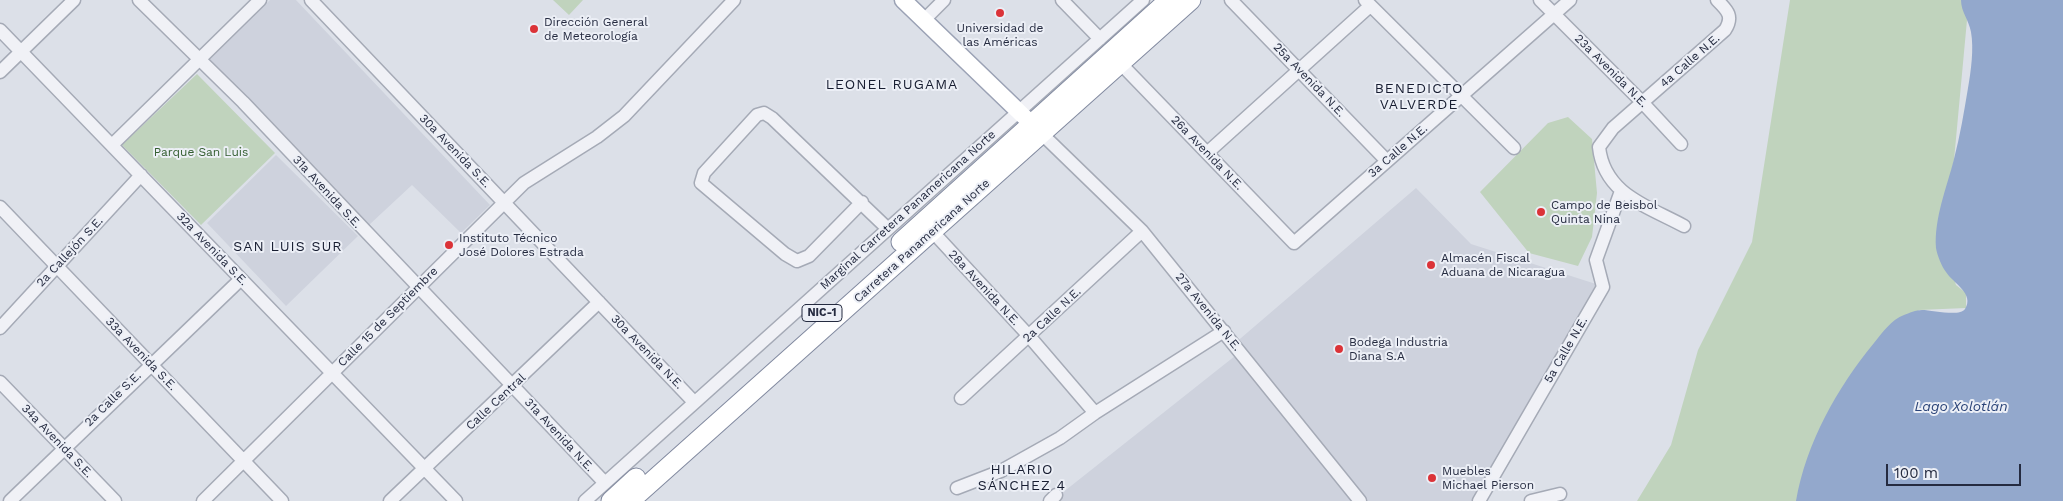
<!DOCTYPE html>
<meta charset="utf-8">
<style>
body{margin:0}
#map{position:relative;width:2063px;height:501px;overflow:hidden;background:#dce0e8;font-family:"Work Sans",sans-serif}
canvas{display:block}
.scale{position:absolute;left:1886px;top:464px;width:135px;height:22px;box-sizing:border-box;border:2px solid #252b40;border-top:0;padding-left:6px;font-size:15px;line-height:18px;white-space:nowrap;color:#252b40;-webkit-text-stroke:4px #eceff6;paint-order:stroke}
</style>
<div id="map">
<canvas width="2063" height="501"></canvas>
<div class="scale">100 m</div>
</div>
<script>
const context = document.querySelector('canvas').getContext('2d');
context.lineJoin = 'round';
function fillPath(path, color) {
  context.fillStyle = color;
  context.fill(path, 'evenodd');
}
function stroke(path, color, width, dash) {
  context.strokeStyle = color;
  context.lineWidth = width;
  context.lineCap = dash ? 'butt' : 'round';
  context.setLineDash(dash || []);
  context.stroke(path);
}
function drawText(font, color, halo, rows, align = 'center') {
  context.font = font + ' "Work Sans",sans-serif';
  context.lineWidth = 4;
  context.setLineDash([]);
  context.textBaseline = 'middle';
  context.strokeStyle = halo;
  context.fillStyle = color;
  for (const [text, x, y, turn = 0] of rows) {
    context.save();
    context.translate(x, y);
    context.rotate((+turn || 0) * Math.PI / 180);
    context.textAlign = isNaN(turn) ? turn : align;
    if (halo) context.strokeText(text, 0, 0);
    context.fillText(text, 0, 0);
    context.restore();
  }
}
const built = new Path2D(`
 M 270,0 L 296,0 L 490,205 L 461,233 L 412,185 L 369,225 L 209,60 Z
 M 276,155 L 358,236 L 286,306 L 207,223 Z
 M 1416,188 L 1471,244 L 1599,285 L 1476,501 L 1361,501 L 1356,496 L 1350,501 L 1052,501 L 1240,352 L 1234,344 Z`);
const green = new Path2D(`
 M 553,0 L 583,0 L 569,15 Z
 M 1790,0 L 1967,0 L 1967,20 L 1954,160 L 1938,230 L 1956,285 L 1966,293 L 1966,308 L 1919,310 L 1797,501 L 1637,501 L 1671,445 L 1698,350 L 1752,242 Z
 M 197,74 L 275,153 L 201,225 L 122,145 Z
 M 1568,117 L 1592,139 L 1597,193 L 1592,237 L 1578,266 L 1529,253 L 1480,192 L 1548,123 Z`);
const water = new Path2D(`
 M 1961,0 L 2063,0 L 2063,501 L 1796,501 C 1806,443 1837,388 1874,343 C 1881,334 1892,319 1904,315 C 1909,313 1916,310 1922,310 C 1932,310 1960,317 1965,309 C 1975,294 1953,283 1946,272 C 1942,267 1937,255 1936,248 C 1934,218 1947,187 1954,159 C 1960,136 1964,112 1968,88 C 1971,71 1974,49 1971,32 C 1969,20 1961,12 1961,0 Z`);
const minor = new Path2D(`
 M 139,0 L 243,102 L 605,483
 M 311,0 L 694,402
 M 1062,0 L 1100,39
 M 1231,0 L 1387,161
 M 1365,0 L 1514,148
 M 1540,0 L 1642,102 L 1681,144
 M 924,20 L 944,0
 M 0,30 L 456,501
 M 1121,64 L 1294,243 L 1570,0
 M 0,72 L 74,0
 M 1042,134 L 1142,231 L 1360,501
 M 112,145 L 260,0
 M 1207,153 L 1370,6
 M 862,202 L 809,256 L 797,261 L 785,254 L 701,183 L 704,173 L 757,115 L 764,113 L 772,118 L 887,228
 M 0,207 L 282,501
 M 1684,226 C 1647,206 1604,194 1599,147 L 1613,128 L 1725,30 C 1734,16 1727,10 1717,0
 M 932,231 L 1029,336 L 1095,413
 M 0,328 L 141,175
 M 0,382 L 115,501
 M 961,398 L 1142,231
 M 957,488 L 1001,471 L 1060,438 L 1095,413 L 1224,331
 M 10,501 L 241,279
 M 203,501 L 524,183 L 597,137 L 624,116 L 734,0
 M 390,501 L 599,302
 M 585,501 L 1143,0
 M 1050,501 L 1056,495
 M 1479,501 L 1603,287 L 1596,260 L 1621,191
 M 1531,501 L 1560,494`);
const major = new Path2D(`
 M 903,0 L 1040,132`);
const highway = new Path2D(`
 M 901,242 L 1169,0
 M 611,501 L 636,478
 M 630,501 L 1191,0`);
const markers = [
 [1000,13,5,"#db3338"],
 [534,29,5,"#db3338"],
 [1541,212,5,"#db3338"],
 [449,245,5,"#db3338"],
 [1431,265,5,"#db3338"],
 [1339,349,5,"#db3338"],
 [1432,478,5,"#db3338"]
];
const shields = [
 [822,313,40]
];
const shieldNames = [
 ["NIC-1",822,313]
];
const poiNames = [
 ["Dirección General",544,22],
 ["de Meteorología",544,36],
 ["Universidad de",1000,28,"center"],
 ["las Américas",1000,42,"center"],
 ["Campo de Beisbol",1551,205],
 ["Quinta Nina",1551,219],
 ["Instituto Técnico",459,238],
 ["José Dolores Estrada",459,252],
 ["Almacén Fiscal",1441,258],
 ["Aduana de Nicaragua",1441,272],
 ["Bodega Industria",1349,342],
 ["Diana S.A",1349,356],
 ["Muebles",1442,471],
 ["Michael Pierson",1442,485]
];
const streetNames = [
 ["4a Calle N.E.",1690,61,-41],
 ["23a Avenida N.E.",1611,71,45],
 ["25a Avenida N.E.",1309,80,46],
 ["30a Avenida S.E.",455,151,46],
 ["3a Calle N.E.",1398,151,-41],
 ["26a Avenida N.E.",1207,153,46],
 ["31a Avenida S.E.",327,192,47],
 ["Marginal Carretera Panamericana Norte",908,210,-42],
 ["Carretera Panamericana Norte",922,241,-42],
 ["32a Avenida S.E.",212,249,46],
 ["2a Callejón S.E.",70,252,-47],
 ["28a Avenida N.E.",984,288,47],
 ["27a Avenida N.E.",1208,312,51],
 ["2a Calle N.E.",1052,315,-43],
 ["Calle 15 de Septiembre",388,317,-45],
 ["5a Calle N.E.",1566,350,-60],
 ["30a Avenida N.E.",647,352,46],
 ["33a Avenida S.E.",141,354,46],
 ["2a Calle S.E.",113,399,-44],
 ["Calle Central",496,402,-43],
 ["31a Avenida N.E.",559,435,47],
 ["34a Avenida S.E.",57,441,46]
];
const parkNames = [
 ["Parque San Luis",201,152]
];
const neighbourhoodNames = [
 ["LEONEL RUGAMA",892,85],
 ["BENEDICTO",1419,89],
 ["VALVERDE",1419,105],
 ["SAN LUIS SUR",288,247],
 ["HILARIO",1022,470],
 ["SÁNCHEZ 4",1022,486]
];
const waterNames = [
 ["Lago Xolotlán",1961,407]
];
fillPath(built, '#ced2dd');
fillPath(green, '#c0d3bd');
fillPath(water, '#93a8cc');
stroke(minor, '#a5aab6', 15);
stroke(major, '#9ba2b5', 19);
stroke(highway, '#828aa0', 21);
stroke(minor, '#f0f1f6', 12);
stroke(major, '#fff', 16);
stroke(highway, '#fff', 19);
for (const [x, y, r, color] of markers) {
  const dot = new Path2D();
  dot.arc(x, y, r, 0, 2 * Math.PI);
  context.fillStyle = color;
  context.fill(dot);
  stroke(dot, '#eceff6', 2);
}
for (const [x, y, w] of shields) {
  const box = new Path2D();
  box.roundRect(x - w / 2, y - 8.5, w, 17, 4);
  context.fillStyle = '#eceff6';
  context.fill(box);
  stroke(box, '#252b40', 1);
}
drawText('bold 11px', '#252b40', null, shieldNames);
drawText('12px', '#252b40', '#eceff6', poiNames, 'left');
drawText('12px', '#252b40', '#eceff6', streetNames);
drawText('12px', '#335d30', '#eceff6', parkNames);
context.letterSpacing = '1px';
drawText('14px', '#171d31', '#eceff6', neighbourhoodNames);
context.letterSpacing = '0px';
drawText('italic 14px', '#2b4478', '#eceff6', waterNames);
</script>
